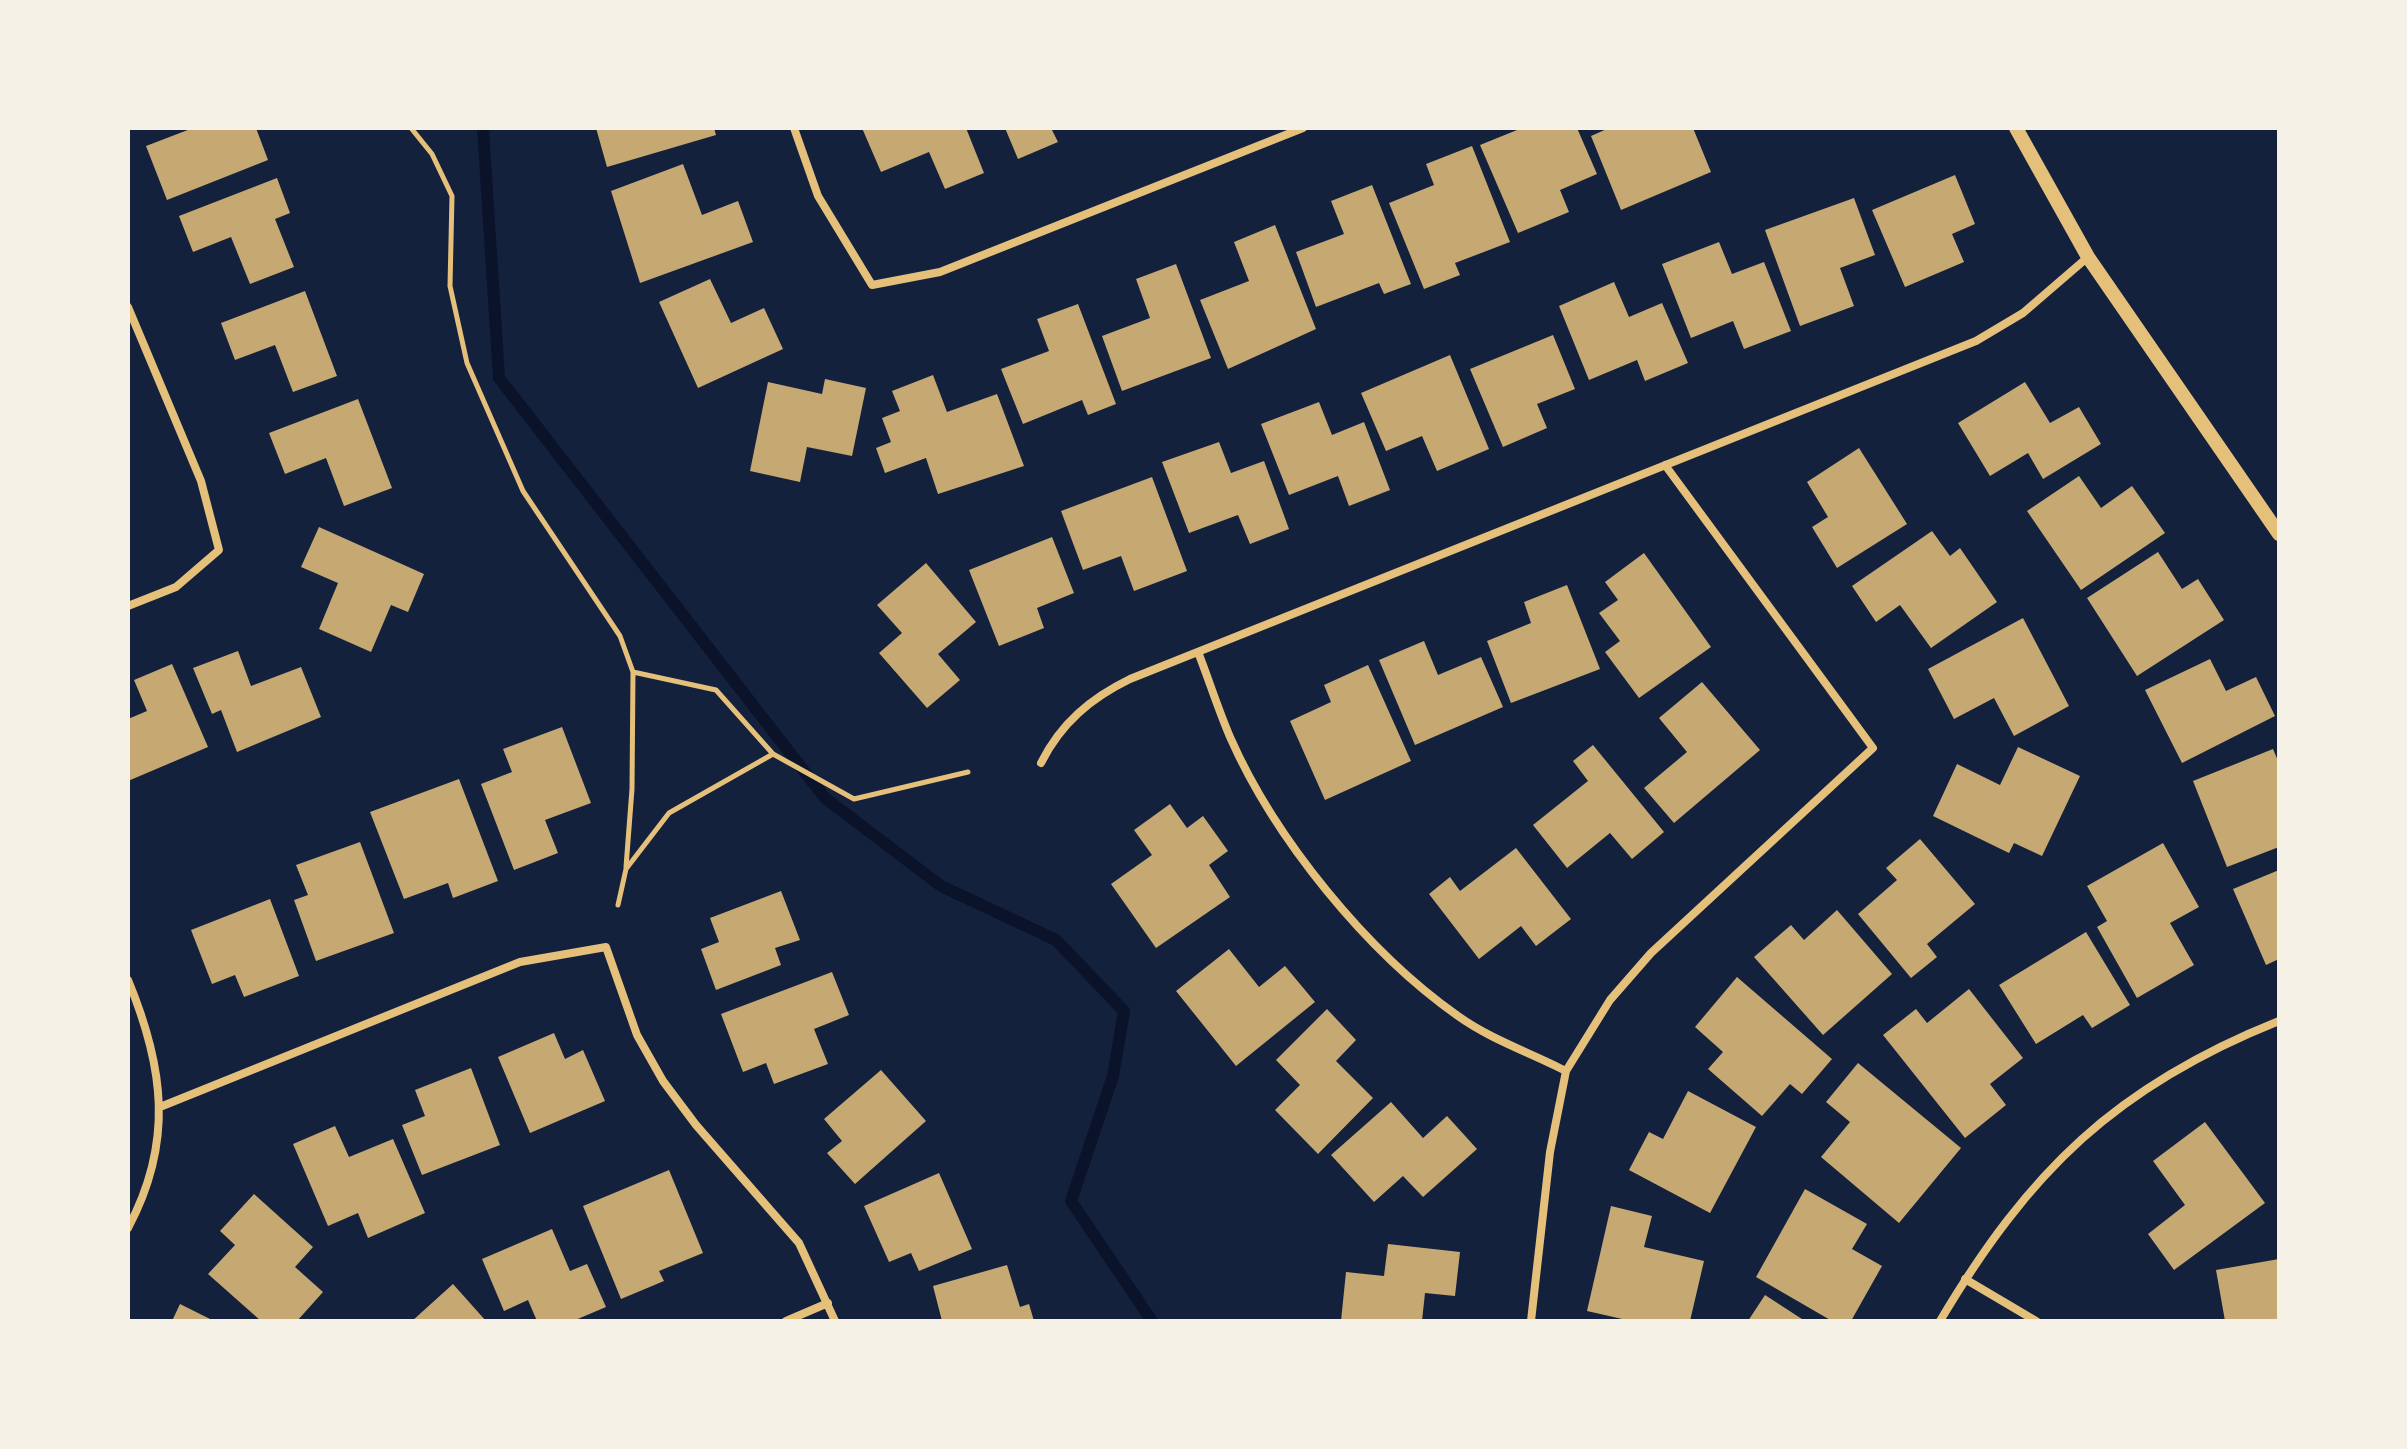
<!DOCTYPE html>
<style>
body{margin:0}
#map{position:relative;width:2407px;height:1449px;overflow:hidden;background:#14213d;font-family:"Golos Text",sans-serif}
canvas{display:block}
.frame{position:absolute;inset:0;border:130px solid #f6f1e7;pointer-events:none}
</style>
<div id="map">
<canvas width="2407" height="1449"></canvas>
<div class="frame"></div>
</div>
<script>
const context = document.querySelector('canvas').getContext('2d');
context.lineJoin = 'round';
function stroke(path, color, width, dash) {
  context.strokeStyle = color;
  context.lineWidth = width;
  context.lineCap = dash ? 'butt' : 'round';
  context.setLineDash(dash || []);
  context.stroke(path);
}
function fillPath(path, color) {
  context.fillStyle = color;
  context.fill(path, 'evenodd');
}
const stream = new Path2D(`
 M 483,128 L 499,378 L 825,798 L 941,886 L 1056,940 L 1124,1011 L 1113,1076 L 1071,1201 L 1152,1321`);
const building = new Path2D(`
 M 193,128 L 256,128 L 268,160 L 167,200 L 146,146 Z
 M 596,128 L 714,128 L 716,135 L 607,167 Z
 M 862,128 L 966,128 L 984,173 L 945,189 L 929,152 L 881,172 Z
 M 1005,128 L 1051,128 L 1058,142 L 1018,159 Z
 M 1522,128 L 1577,128 L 1597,174 L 1560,190 L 1569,212 L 1518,233 L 1480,145 Z
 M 1609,128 L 1693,128 L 1711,172 L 1621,210 L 1591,136 Z
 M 1472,146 L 1510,242 L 1455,263 L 1460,275 L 1424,289 L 1389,203 L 1434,185 L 1426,164 Z
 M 683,164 L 702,215 L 738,201 L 753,242 L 640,283 L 611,191 Z
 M 1955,175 L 1975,224 L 1952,234 L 1964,262 L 1905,287 L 1872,210 Z
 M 277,178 L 290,213 L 275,219 L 294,267 L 250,284 L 231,237 L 193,252 L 179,216 Z
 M 1372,185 L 1411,284 L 1384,294 L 1379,283 L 1316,307 L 1296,252 L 1344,234 L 1331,201 Z
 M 1854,198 L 1875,255 L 1840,268 L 1854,306 L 1800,326 L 1765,230 Z
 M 1275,225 L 1316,329 L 1228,369 L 1200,300 L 1249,281 L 1234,242 Z
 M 1719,242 L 1732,274 L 1764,262 L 1791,331 L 1744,349 L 1733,321 L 1691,338 L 1662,264 Z
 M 1176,264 L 1211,358 L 1122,391 L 1102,336 L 1150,318 L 1136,279 Z
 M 710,279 L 731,323 L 764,308 L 783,349 L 698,388 L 659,302 Z
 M 1614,282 L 1629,317 L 1662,303 L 1688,363 L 1645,381 L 1637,360 L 1589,380 L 1559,306 Z
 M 305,291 L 337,376 L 293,392 L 275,345 L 235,360 L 221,323 Z
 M 1078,304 L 1116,404 L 1088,415 L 1082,400 L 1023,424 L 1001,369 L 1049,351 L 1037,319 Z
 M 1553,335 L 1575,389 L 1537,404 L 1547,428 L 1503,447 L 1470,369 Z
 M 1450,355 L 1489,449 L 1437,471 L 1422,436 L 1386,451 L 1361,393 Z
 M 933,375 L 947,412 L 997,394 L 1024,466 L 938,494 L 926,458 L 885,473 L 876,448 L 891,442 L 882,418 L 900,411 L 892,391 Z
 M 825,379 L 866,388 L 852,456 L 807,447 L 800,482 L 750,471 L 768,382 L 822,394 Z
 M 2025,382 L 2050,423 L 2079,407 L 2101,444 L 2043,479 L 2028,453 L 1990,476 L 1958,423 Z
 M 358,399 L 392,488 L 344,506 L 326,458 L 285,474 L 269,433 Z
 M 1319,402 L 1332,435 L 1364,422 L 1390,490 L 1349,506 L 1338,476 L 1289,495 L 1261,424 Z
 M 1219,442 L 1231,473 L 1264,461 L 1289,529 L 1250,544 L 1238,515 L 1189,533 L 1162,462 Z
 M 1859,448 L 1907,524 L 1837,568 L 1812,527 L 1828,517 L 1807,482 Z
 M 2079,476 L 2101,508 L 2132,486 L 2165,533 L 2081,590 L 2027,511 Z
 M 1152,477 L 1187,571 L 1134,591 L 1121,556 L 1083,570 L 1061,511 Z
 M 319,527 L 424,574 L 408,612 L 391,605 L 371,652 L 319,629 L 338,583 L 301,567 Z
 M 1932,531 L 1950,556 L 1960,548 L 1997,602 L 1931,648 L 1900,605 L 1876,622 L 1852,586 Z
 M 1052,537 L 1074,593 L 1037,608 L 1044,628 L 999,646 L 969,570 Z
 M 2158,552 L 2182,589 L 2198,579 L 2224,620 L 2137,676 L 2087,598 Z
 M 1644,553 L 1711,647 L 1639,698 L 1605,652 L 1620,641 L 1599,613 L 1618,600 L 1605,582 Z
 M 926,563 L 976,622 L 938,654 L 960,680 L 927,708 L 879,653 L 902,633 L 877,605 Z
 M 1567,585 L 1600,669 L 1511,703 L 1487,641 L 1531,623 L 1524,602 Z
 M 2023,618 L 2069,706 L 2014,736 L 1994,698 L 1954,719 L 1928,669 Z
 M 1424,641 L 1438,675 L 1481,657 L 1503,707 L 1415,745 L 1379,660 Z
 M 238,651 L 251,686 L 301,667 L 321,717 L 237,752 L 221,710 L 212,714 L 193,668 Z
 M 2210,659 L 2226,691 L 2256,677 L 2275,716 L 2182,763 L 2145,690 Z
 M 172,664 L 208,747 L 128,781 L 128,719 L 147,711 L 134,680 Z
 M 1368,665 L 1411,761 L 1325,800 L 1290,721 L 1331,702 L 1324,685 Z
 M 1702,682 L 1760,750 L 1674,823 L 1644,788 L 1687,752 L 1659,718 Z
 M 562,727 L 591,803 L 545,820 L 558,853 L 514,870 L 481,784 L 512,772 L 503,749 Z
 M 1593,745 L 1664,832 L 1632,859 L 1610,833 L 1567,868 L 1533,825 L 1588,781 L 1573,761 Z
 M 2018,747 L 2080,776 L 2042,856 L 2014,843 L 2009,853 L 1933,816 L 1957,764 L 2000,785 Z
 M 2273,749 L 2279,763 L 2279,847 L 2227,867 L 2193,781 Z
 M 459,779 L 498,881 L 453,898 L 448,883 L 404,899 L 370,812 Z
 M 1170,804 L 1187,828 L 1203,816 L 1228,851 L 1209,865 L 1230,897 L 1156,948 L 1111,884 L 1152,855 L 1134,830 Z
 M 1920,839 L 1975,904 L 1927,944 L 1937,957 L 1911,978 L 1858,914 L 1897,880 L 1886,868 Z
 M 360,842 L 394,933 L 316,961 L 294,900 L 308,895 L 296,865 Z
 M 2163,843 L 2199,907 L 2170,923 L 2194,965 L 2137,998 L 2097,927 L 2107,921 L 2087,886 Z
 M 1516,848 L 1571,919 L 1536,946 L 1521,926 L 1479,959 L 1429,894 L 1450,877 L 1460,891 Z
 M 2279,870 L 2279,959 L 2266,965 L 2233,889 Z
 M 781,891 L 800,940 L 775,948 L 781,965 L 716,990 L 701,949 L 719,942 L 710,918 Z
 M 270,899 L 299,976 L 244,997 L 235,975 L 212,984 L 191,930 Z
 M 1837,910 L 1892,974 L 1823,1035 L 1754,957 L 1791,925 L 1804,940 Z
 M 2086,932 L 2130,1005 L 2092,1028 L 2083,1015 L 2036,1044 L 1999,985 Z
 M 1229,949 L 1259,987 L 1285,966 L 1315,1002 L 1236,1066 L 1176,991 Z
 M 832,972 L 849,1015 L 814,1029 L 828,1064 L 774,1084 L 766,1063 L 743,1072 L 721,1014 Z
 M 1737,977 L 1832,1059 L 1802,1094 L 1790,1084 L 1762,1116 L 1708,1069 L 1723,1052 L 1695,1027 Z
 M 1969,989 L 2023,1058 L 1990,1084 L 2006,1105 L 1965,1138 L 1883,1035 L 1916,1009 L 1927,1023 Z
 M 1327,1009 L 1356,1040 L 1336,1061 L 1373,1098 L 1318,1154 L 1275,1110 L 1300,1085 L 1276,1060 Z
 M 554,1033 L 565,1059 L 583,1050 L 605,1101 L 530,1133 L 498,1057 Z
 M 1858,1063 L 1961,1148 L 1899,1223 L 1821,1157 L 1850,1122 L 1826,1102 Z
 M 471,1068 L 500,1145 L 422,1175 L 402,1125 L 425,1116 L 415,1090 Z
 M 881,1070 L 926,1121 L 855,1184 L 827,1153 L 842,1141 L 824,1119 Z
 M 1688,1091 L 1756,1127 L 1710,1213 L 1629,1170 L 1649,1132 L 1663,1139 Z
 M 1391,1102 L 1423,1138 L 1447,1116 L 1477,1149 L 1423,1197 L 1403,1176 L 1374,1202 L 1331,1155 Z
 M 2205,1122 L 2265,1203 L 2174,1270 L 2148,1234 L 2185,1205 L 2153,1161 Z
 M 335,1126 L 349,1157 L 393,1139 L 425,1213 L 368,1238 L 358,1213 L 328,1226 L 293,1144 Z
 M 669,1170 L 703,1253 L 659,1271 L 664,1281 L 621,1299 L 583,1206 Z
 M 939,1173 L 972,1249 L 919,1271 L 911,1253 L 889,1262 L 864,1206 Z
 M 1805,1189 L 1867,1224 L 1852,1249 L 1882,1266 L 1851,1321 L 1832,1321 L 1756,1277 Z
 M 254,1194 L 313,1247 L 295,1267 L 323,1292 L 297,1321 L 261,1321 L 208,1274 L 235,1245 L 220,1231 Z
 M 1611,1206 L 1652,1216 L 1644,1247 L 1704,1261 L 1690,1321 L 1631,1321 L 1587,1311 Z
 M 552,1229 L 570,1271 L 587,1264 L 606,1307 L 573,1321 L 537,1321 L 528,1300 L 504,1311 L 482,1259 Z
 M 1388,1244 L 1460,1252 L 1455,1296 L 1425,1293 L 1422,1321 L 1341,1321 L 1346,1272 L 1384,1276 Z
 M 2279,1259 L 2279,1321 L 2225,1321 L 2216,1270 Z
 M 1007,1265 L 1020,1307 L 1029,1304 L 1034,1321 L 942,1321 L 933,1286 Z
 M 453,1284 L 486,1321 L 412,1321 Z
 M 1765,1295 L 1805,1321 L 1748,1321 Z
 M 180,1304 L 214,1321 L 172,1321 Z`);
const path = new Path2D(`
 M 411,128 L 432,154 L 452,196 L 450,286 L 467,363 L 523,491 L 620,636 L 633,672 L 716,690 L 773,754 L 854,799 L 968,772
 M 626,867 L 632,789 L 633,672
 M 618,905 L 626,869 L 669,813 L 773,754`);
const minor = new Path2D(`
 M 794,128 L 818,196 L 872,285 L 940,272 L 1303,128
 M 128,307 L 201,481 L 219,550 L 176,587 L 128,606
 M 1198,652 C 1209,680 1218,709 1230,737 C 1275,839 1367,952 1458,1016 C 1490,1039 1531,1053 1566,1071
 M 1041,763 C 1061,723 1091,698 1130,679 L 1976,341 L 2023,313 L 2088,257
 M 128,980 C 164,1067 174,1142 128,1228
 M 160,1107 L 520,962 L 606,947 L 637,1035 L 663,1081 L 696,1125 L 799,1243 L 835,1321
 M 1965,1279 L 2036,1321
 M 786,1321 L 828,1303
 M 1531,1321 L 1550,1152 L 1566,1071 L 1610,1000 L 1651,953 L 1873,748 L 1665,465
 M 1940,1321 C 2029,1171 2116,1086 2279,1021`);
const tertiary = new Path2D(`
 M 2016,128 L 2088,257 L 2279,534`);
stroke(stream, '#0b132b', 12);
fillPath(building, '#c6a872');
stroke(path, '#e5c07b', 5);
stroke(minor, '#e5c07b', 8);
stroke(tertiary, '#e5c07b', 14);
</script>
